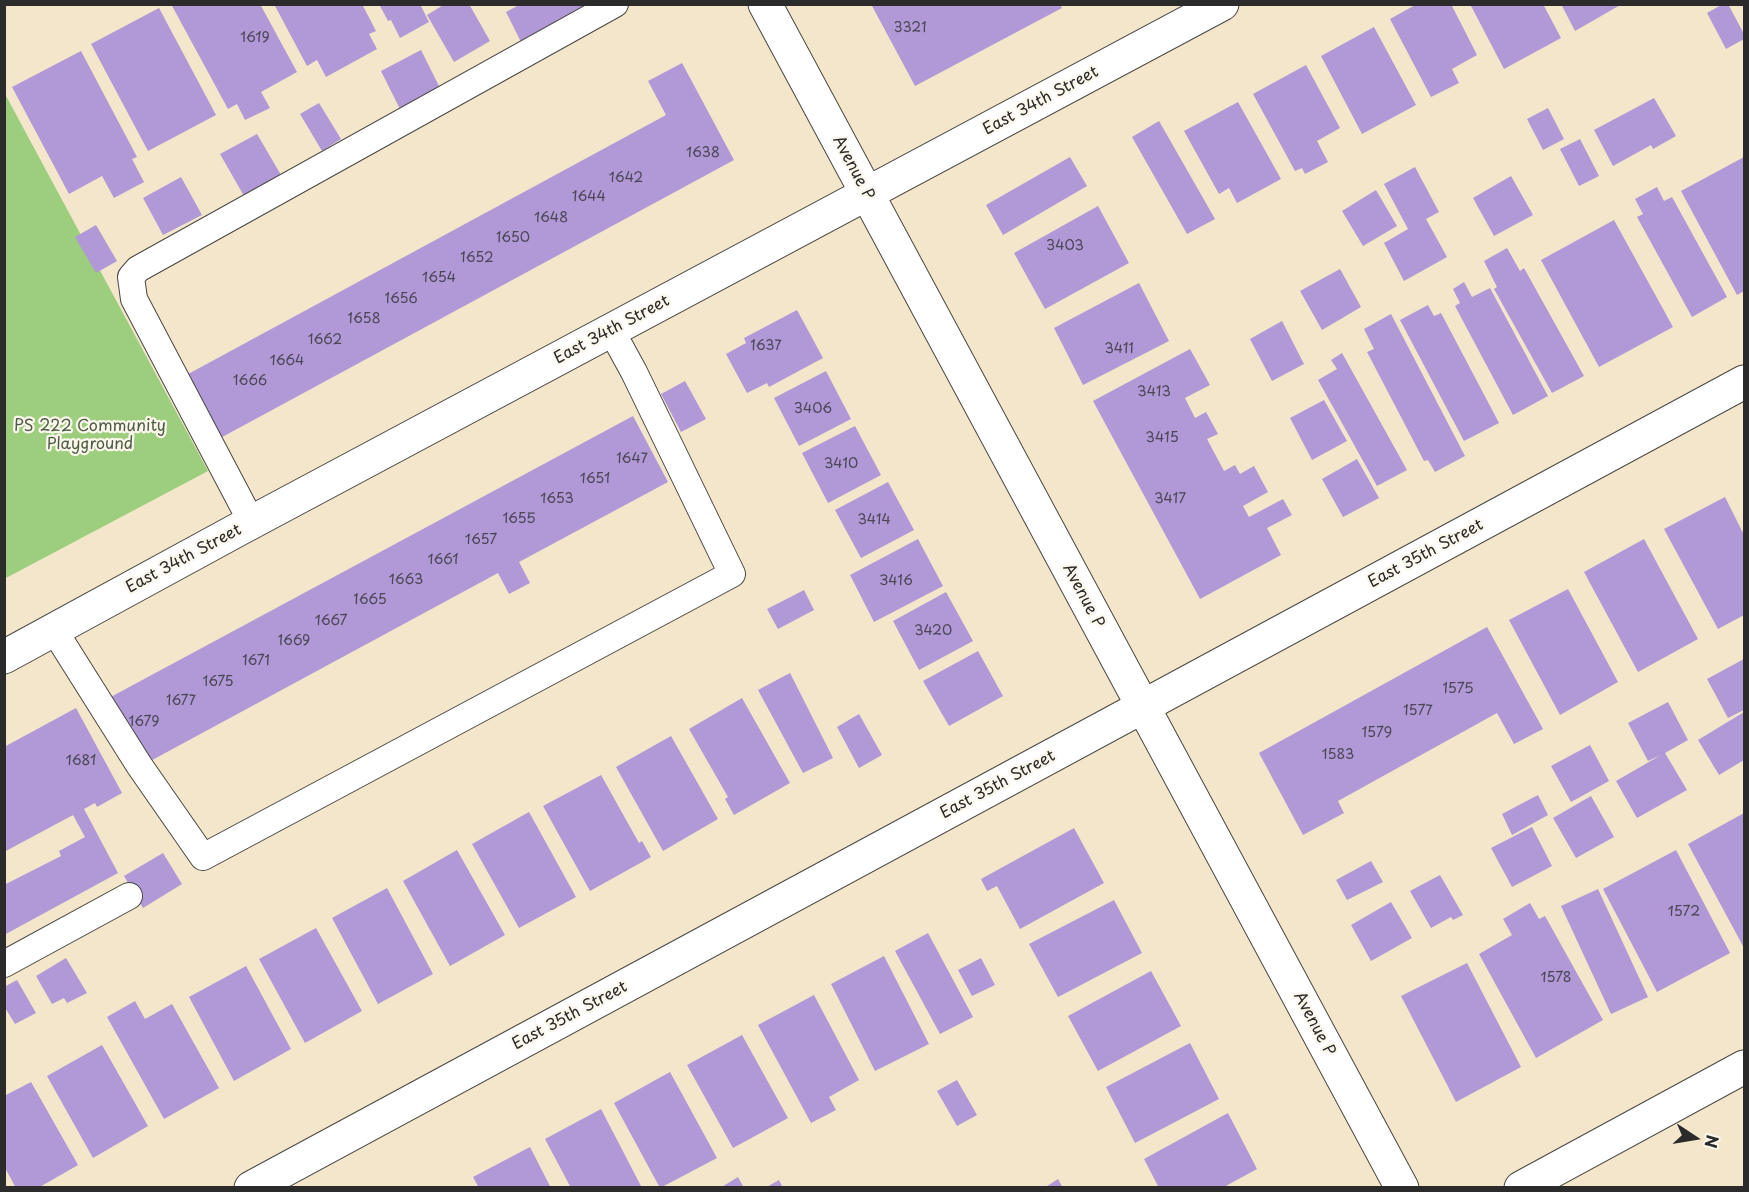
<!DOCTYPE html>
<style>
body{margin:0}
#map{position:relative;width:1749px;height:1192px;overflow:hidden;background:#f3e6cb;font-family:"Playpen Sans",sans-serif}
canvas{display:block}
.frame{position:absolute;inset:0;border:6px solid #2b2b2b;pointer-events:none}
.north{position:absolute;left:1665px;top:1108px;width:60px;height:60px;-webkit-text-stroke:4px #fbf7ec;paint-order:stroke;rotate:102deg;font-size:16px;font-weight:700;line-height:24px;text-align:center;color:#2b2b2b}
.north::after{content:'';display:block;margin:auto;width:21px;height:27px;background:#2b2b2b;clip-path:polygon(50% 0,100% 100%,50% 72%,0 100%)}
</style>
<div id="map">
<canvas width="1749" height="1192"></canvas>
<div class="frame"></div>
<div class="north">N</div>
</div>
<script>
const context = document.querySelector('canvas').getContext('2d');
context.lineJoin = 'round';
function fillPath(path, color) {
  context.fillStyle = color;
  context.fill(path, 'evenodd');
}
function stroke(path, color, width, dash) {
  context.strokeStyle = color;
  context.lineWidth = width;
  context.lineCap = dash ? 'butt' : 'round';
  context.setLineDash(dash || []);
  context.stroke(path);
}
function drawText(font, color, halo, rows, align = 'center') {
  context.font = font + ' "Playpen Sans",sans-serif';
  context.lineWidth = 4.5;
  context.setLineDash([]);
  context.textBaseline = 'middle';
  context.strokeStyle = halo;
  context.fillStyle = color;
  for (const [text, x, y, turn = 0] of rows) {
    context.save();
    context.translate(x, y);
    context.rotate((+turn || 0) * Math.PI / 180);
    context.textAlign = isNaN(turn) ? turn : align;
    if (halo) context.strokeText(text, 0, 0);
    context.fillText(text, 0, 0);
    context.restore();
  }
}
const green = new Path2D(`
 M 5,94 L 208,471 L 4,579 Z`);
const building = new Path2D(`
 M 171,4 L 260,4 L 297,72 L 261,92 L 270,108 L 245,120 L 237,104 L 228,109 Z
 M 274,4 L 362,4 L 376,31 L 369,34 L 377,49 L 326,77 L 317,60 L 307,66 Z
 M 379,4 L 420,4 L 429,22 L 400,38 L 391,20 L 388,21 Z
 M 445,4 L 469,4 L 490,41 L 454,62 L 427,15 Z
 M 521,4 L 596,4 L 522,44 L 506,12 Z
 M 871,4 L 1060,4 L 1062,8 L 915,86 Z
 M 1417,4 L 1451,4 L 1477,55 L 1452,69 L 1459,83 L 1431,97 L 1390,19 Z
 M 1470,4 L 1543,4 L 1561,38 L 1504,69 Z
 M 1561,4 L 1622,4 L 1575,31 Z
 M 1723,4 L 1728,4 L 1744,34 L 1744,39 L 1726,49 L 1707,13 Z
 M 159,8 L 216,115 L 148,151 L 91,44 Z
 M 1374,27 L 1416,105 L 1362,134 L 1321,56 Z
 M 421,50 L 440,88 L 400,109 L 381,71 Z
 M 81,51 L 137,157 L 132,159 L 144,182 L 114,198 L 102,176 L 69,194 L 12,87 Z
 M 682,63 L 734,160 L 213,442 L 179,379 L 666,115 L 648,81 Z
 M 1306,65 L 1340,128 L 1317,141 L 1328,162 L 1305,174 L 1302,168 L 1295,171 L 1253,94 Z
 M 1654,98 L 1676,136 L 1653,149 L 1651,145 L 1613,166 L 1594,130 Z
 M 1238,102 L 1281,179 L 1237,203 L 1229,188 L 1219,194 L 1184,131 Z
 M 319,103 L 341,139 L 322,151 L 300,114 Z
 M 1548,108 L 1564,139 L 1543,150 L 1527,119 Z
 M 1159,121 L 1215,219 L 1187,234 L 1132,137 Z
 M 257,134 L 281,175 L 244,196 L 220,154 Z
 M 1580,139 L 1599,176 L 1579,186 L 1560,149 Z
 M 1070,157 L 1087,186 L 1003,235 L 986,205 Z
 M 1744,157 L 1744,291 L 1737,295 L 1681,191 Z
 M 1415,167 L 1439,212 L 1426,219 L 1447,257 L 1404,281 L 1384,243 L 1408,229 L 1384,184 Z
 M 1511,176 L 1533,215 L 1494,236 L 1473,198 Z
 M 181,177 L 202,215 L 163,235 L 143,198 Z
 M 1657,187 L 1664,201 L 1672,197 L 1727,297 L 1692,317 L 1637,217 L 1643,214 L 1635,199 Z
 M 1376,190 L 1397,226 L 1363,246 L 1342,211 Z
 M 1098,206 L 1129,263 L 1045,309 L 1014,253 Z
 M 1614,220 L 1673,327 L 1599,367 L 1541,260 Z
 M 96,225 L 117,261 L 96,273 L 75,237 Z
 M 1507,248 L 1520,271 L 1524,268 L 1584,376 L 1552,393 L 1494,289 L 1497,287 L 1484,261 Z
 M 1340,269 L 1361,307 L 1322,330 L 1300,291 Z
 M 1464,282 L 1472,297 L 1490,288 L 1548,396 L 1513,415 L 1455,306 L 1460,303 L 1453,289 Z
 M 1139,283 L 1169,341 L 1083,385 L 1054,328 Z
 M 1428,305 L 1434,316 L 1441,313 L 1499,423 L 1464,441 L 1400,320 Z
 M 797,310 L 823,358 L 769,387 L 767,383 L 747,393 L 726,354 L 746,343 L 744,338 Z
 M 1391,314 L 1465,456 L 1435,472 L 1428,460 L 1424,461 L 1367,352 L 1374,349 L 1364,329 Z
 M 1282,321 L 1304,364 L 1272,381 L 1250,339 Z
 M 1190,349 L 1210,385 L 1185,398 L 1195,418 L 1206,412 L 1218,434 L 1207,439 L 1224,471 L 1235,465 L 1240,474 L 1254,466 L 1268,492 L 1243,506 L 1249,517 L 1283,499 L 1292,515 L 1267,528 L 1281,555 L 1200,599 L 1093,401 Z
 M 1342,353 L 1407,470 L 1377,486 L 1318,380 L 1337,369 L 1331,360 Z
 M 826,371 L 851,419 L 799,446 L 774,398 Z
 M 685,381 L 706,419 L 681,432 L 661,394 Z
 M 1324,400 L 1347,441 L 1312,460 L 1290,418 Z
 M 633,416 L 668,482 L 519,562 L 530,583 L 509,594 L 498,573 L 143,765 L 107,699 Z
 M 855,426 L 881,475 L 828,503 L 802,453 Z
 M 1357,459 L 1379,498 L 1343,517 L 1322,479 Z
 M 888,482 L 914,530 L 861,558 L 835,510 Z
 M 1725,497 L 1744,535 L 1744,615 L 1718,629 L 1664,529 Z
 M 918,539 L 943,586 L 874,622 L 850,575 Z
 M 1644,539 L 1698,639 L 1638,672 L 1584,572 Z
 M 1568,589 L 1618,682 L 1560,715 L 1509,620 Z
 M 804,590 L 814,610 L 778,629 L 767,609 Z
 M 946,592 L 973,641 L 919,670 L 893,621 Z
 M 1487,627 L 1543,729 L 1514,744 L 1497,713 L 1338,801 L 1344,813 L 1303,835 L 1259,753 Z
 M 978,651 L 1003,696 L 949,726 L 923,681 Z
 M 1744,659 L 1744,710 L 1728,718 L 1707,679 Z
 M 790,673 L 833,758 L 803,773 L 758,690 Z
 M 742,698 L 790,783 L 734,815 L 725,799 L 728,797 L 689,729 Z
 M 1668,702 L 1688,740 L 1665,753 L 1687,790 L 1637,818 L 1616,781 L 1661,755 L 1648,761 L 1628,723 Z
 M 76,708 L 122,793 L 97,807 L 95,803 L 84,809 L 118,873 L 4,935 L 4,885 L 61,856 L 59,851 L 85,837 L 73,815 L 4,852 L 4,747 Z
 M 1744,712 L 1744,760 L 1719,775 L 1698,740 Z
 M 859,714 L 882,755 L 859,768 L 837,727 Z
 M 671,736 L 718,819 L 663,851 L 616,767 Z
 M 1590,745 L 1609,781 L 1571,802 L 1551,766 Z
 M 601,775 L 639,843 L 642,841 L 651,857 L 590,891 L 543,806 Z
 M 1538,795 L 1548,815 L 1512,835 L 1502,814 Z
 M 1591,796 L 1614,837 L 1576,858 L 1553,818 Z
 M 529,812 L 576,897 L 519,928 L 472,844 Z
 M 1744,813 L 1744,948 L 1688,844 Z
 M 1532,827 L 1552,866 L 1512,887 L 1491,848 Z
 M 1074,828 L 1104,883 L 1020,929 L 997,886 L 987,891 L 981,879 Z
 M 457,850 L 505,935 L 450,966 L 403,881 Z
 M 1676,850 L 1730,953 L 1657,992 L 1603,889 Z
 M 163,853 L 182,884 L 143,908 L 124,876 Z
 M 1371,861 L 1383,882 L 1347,900 L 1336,880 Z
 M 1440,875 L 1463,915 L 1453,920 L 1451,917 L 1431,928 L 1410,891 Z
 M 387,888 L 433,974 L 378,1004 L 332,918 Z
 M 1598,889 L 1648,997 L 1611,1014 L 1561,906 Z
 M 1114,900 L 1142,953 L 1058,997 L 1029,944 Z
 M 1391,902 L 1412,938 L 1371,961 L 1351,925 Z
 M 1530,903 L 1539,919 L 1545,916 L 1603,1020 L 1536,1058 L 1479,954 L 1512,935 L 1503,919 Z
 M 316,928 L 362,1011 L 305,1043 L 259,959 Z
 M 928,933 L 973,1017 L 940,1034 L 895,951 Z
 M 884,956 L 929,1044 L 875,1071 L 831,984 Z
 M 66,958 L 87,993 L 67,1003 L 64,998 L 52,1004 L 36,976 Z
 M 981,958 L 995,985 L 972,996 L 958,970 Z
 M 1467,963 L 1521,1067 L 1456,1102 L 1401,996 Z
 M 246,966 L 291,1049 L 234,1081 L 189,997 Z
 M 1151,971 L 1181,1026 L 1098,1071 L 1068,1016 Z
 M 17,980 L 36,1013 L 15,1024 L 4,1006 L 4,987 Z
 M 814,995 L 859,1080 L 829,1097 L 836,1110 L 811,1123 L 758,1025 Z
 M 135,1001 L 145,1019 L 172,1004 L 219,1088 L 164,1119 L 107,1017 Z
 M 742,1035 L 788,1118 L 733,1148 L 687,1065 Z
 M 1190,1043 L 1219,1099 L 1135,1143 L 1106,1087 Z
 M 102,1045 L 148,1126 L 93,1158 L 47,1076 Z
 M 670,1072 L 717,1158 L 660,1188 L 614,1103 Z
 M 957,1080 L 977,1115 L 957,1126 L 937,1091 Z
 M 31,1082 L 78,1165 L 38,1188 L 16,1188 L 4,1166 L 4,1096 Z
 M 601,1109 L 642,1188 L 571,1188 L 545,1139 Z
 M 1228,1113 L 1257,1169 L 1222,1188 L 1159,1188 L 1144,1159 Z
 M 530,1147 L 551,1188 L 479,1188 L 473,1177 Z
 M 738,1177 L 744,1188 L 720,1188 Z
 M 1058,1179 L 1063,1188 L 1044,1188 Z
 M 779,1180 L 783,1188 L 765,1188 Z`);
const lane = new Path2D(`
 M 252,523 L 134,299 L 131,277 L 138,269 L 615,4
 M 54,630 L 139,765 L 203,857 L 732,574 L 634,372 L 611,330
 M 4,964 L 129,896`);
const street = new Path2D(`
 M 765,4 L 1402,1188
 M 4,657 L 239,529 L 1222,4
 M 251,1188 L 1744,382
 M 1521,1188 L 1744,1067`);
const numberNames = [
 ["3321",910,28],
 ["1619",255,38],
 ["1638",703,153],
 ["1642",626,178],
 ["1644",589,197],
 ["1648",551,218],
 ["1650",513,238],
 ["3403",1065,246],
 ["1652",477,258],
 ["1654",439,278],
 ["1656",401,299],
 ["1658",364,319],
 ["1662",325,340],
 ["1637",766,346],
 ["3411",1119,349],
 ["1664",287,361],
 ["1666",250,381],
 ["3413",1154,392],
 ["3406",813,409],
 ["3415",1162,438],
 ["1647",632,459],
 ["3410",841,464],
 ["1651",595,479],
 ["1653",557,499],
 ["3417",1170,499],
 ["1655",519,519],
 ["3414",874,520],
 ["1657",481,540],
 ["1661",443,560],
 ["1663",406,580],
 ["3416",896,581],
 ["1665",370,600],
 ["1667",331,621],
 ["3420",933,631],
 ["1669",294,641],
 ["1671",256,661],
 ["1675",218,682],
 ["1575",1458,689],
 ["1677",181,701],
 ["1577",1418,711],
 ["1679",144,722],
 ["1579",1377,733],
 ["1583",1338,755],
 ["1681",81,761],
 ["1572",1684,912],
 ["1578",1556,978]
];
const streetNames = [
 ["East 34th Street",1041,101,-28],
 ["Avenue P",853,168,62],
 ["East 34th Street",612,330,-28],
 ["East 35th Street",1426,554,-28],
 ["East 34th Street",184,559,-28],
 ["Avenue P",1083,596,62],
 ["East 35th Street",998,785,-28],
 ["East 35th Street",570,1016,-28],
 ["Avenue P",1314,1024,62]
];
const parkNames = [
 ["PS 222 Community",90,427],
 ["Playground",90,445]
];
fillPath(green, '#9cce7e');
fillPath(building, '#b099d6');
stroke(lane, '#494743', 28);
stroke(street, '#494743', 35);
stroke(lane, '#fff', 26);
stroke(street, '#fff', 33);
drawText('14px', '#4c4656', null, numberNames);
drawText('16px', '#2b2b2b', '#fbf7ec', streetNames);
drawText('16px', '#4d5c44', '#fbf7ec', parkNames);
</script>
